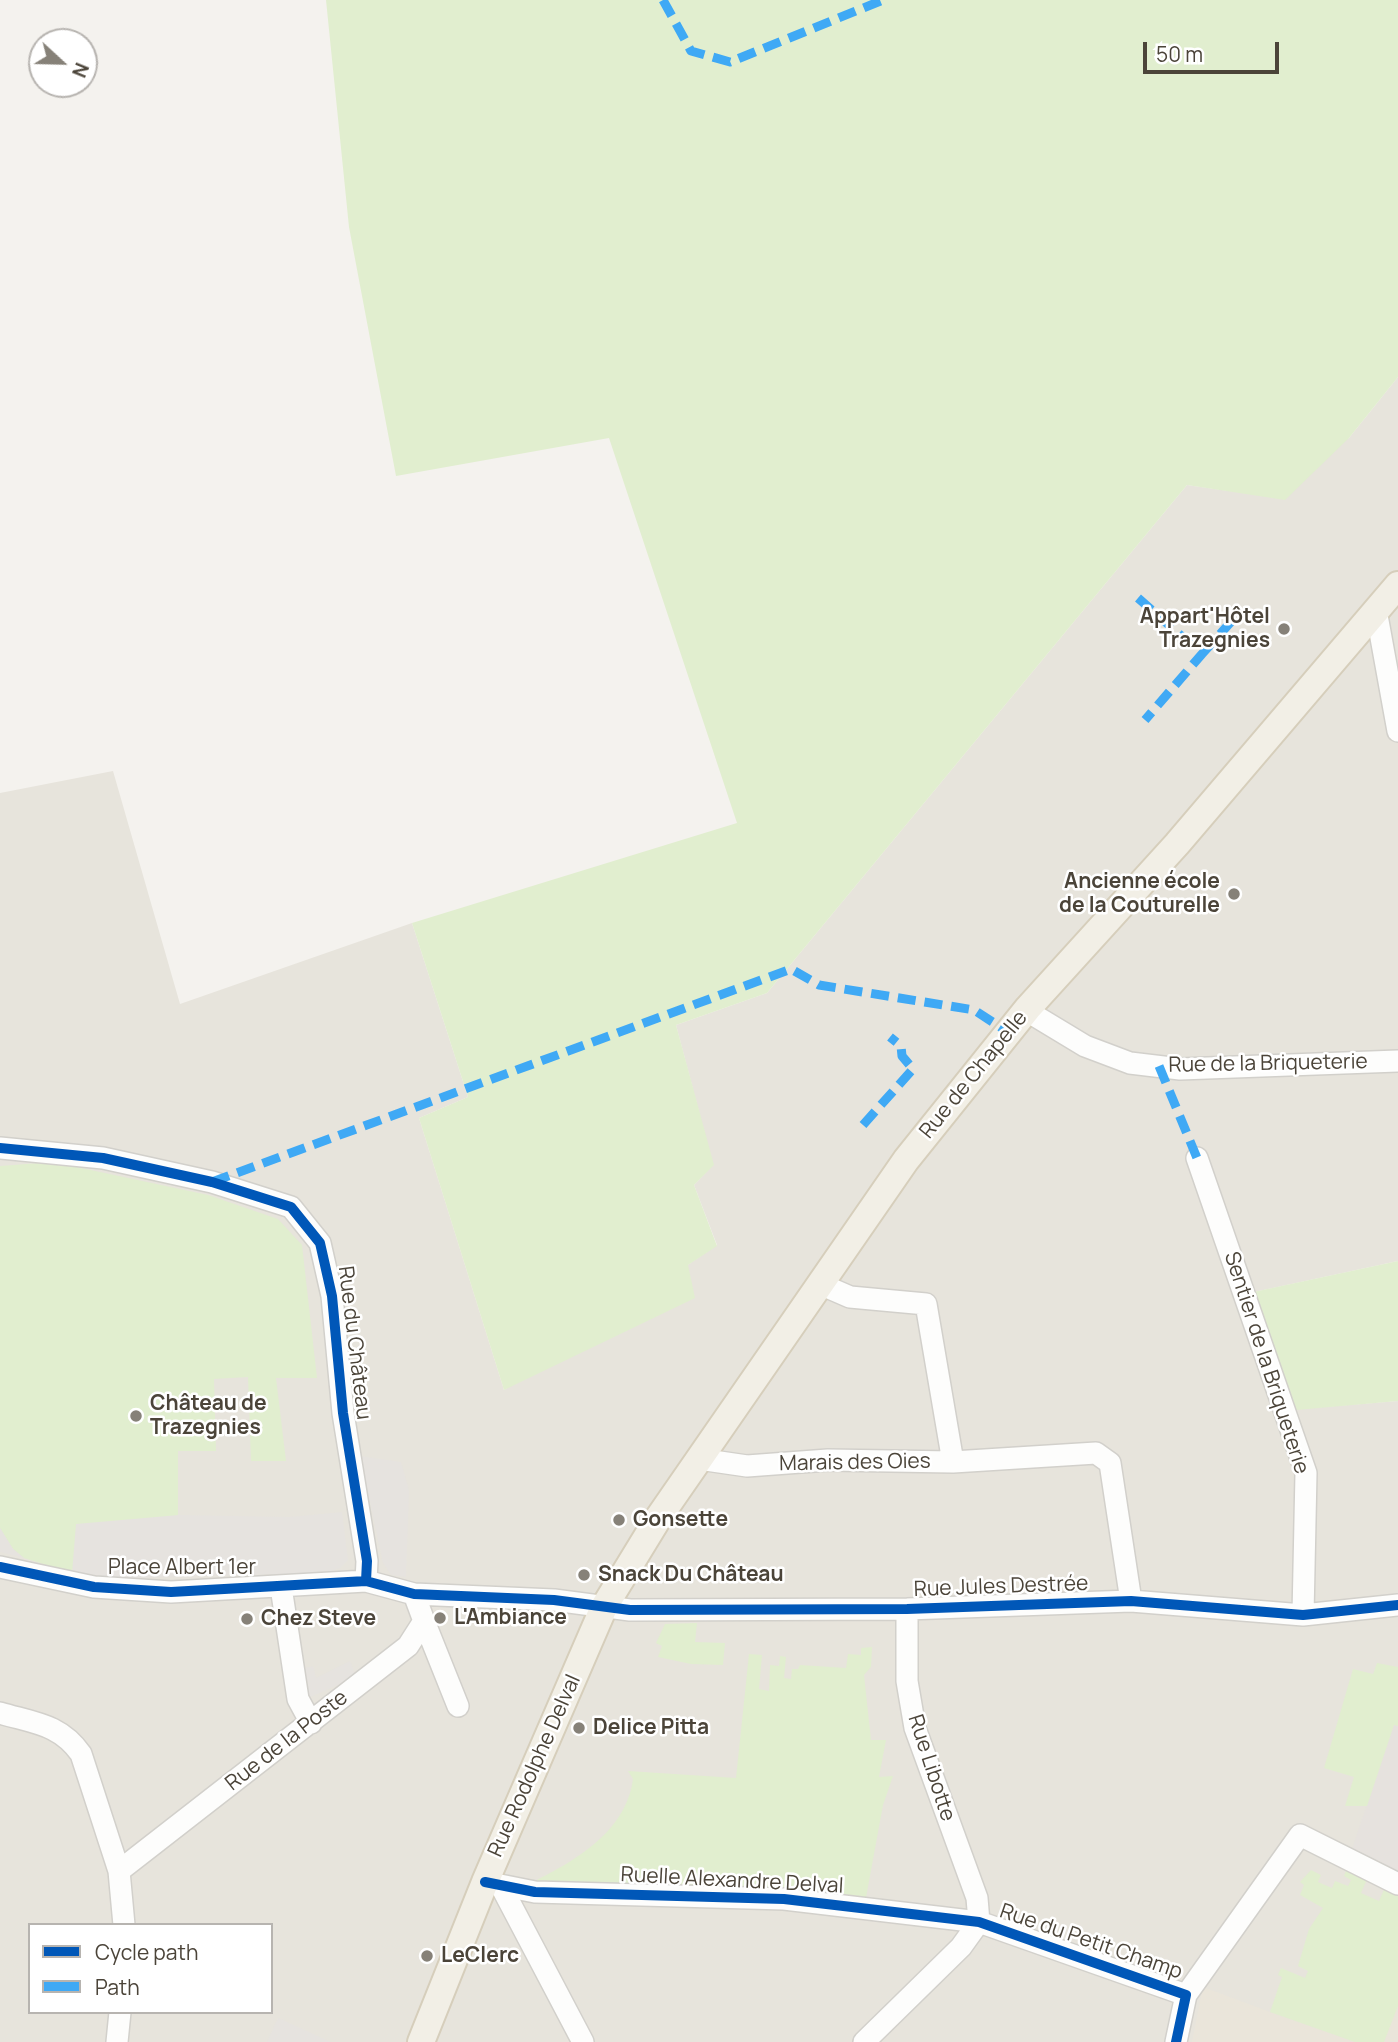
<!DOCTYPE html>
<meta charset="utf-8">
<style>
body{margin:0}
#map{position:relative;width:1398px;height:2042px;overflow:hidden;background:#f4f2ee;font-family:Manrope,sans-serif}
canvas{display:block}
.legend{position:absolute;left:28px;top:1923px;width:245px;height:91px;box-sizing:border-box;background:#fff;border:2px solid #b7b4b0;margin:0;padding:9px 12px;list-style:none;font-size:21px;color:#4b4439}
.legend li{display:flex;align-items:center;gap:14px;height:35px}
.legend b{width:35px;border:2px solid #b7b4b0}
.north{position:absolute;left:28px;top:28px;width:70px;height:70px;box-sizing:border-box;background:#fff;border:2px solid #b7b4b0;border-radius:50%;rotate:112deg;font-size:19px;font-weight:700;line-height:28px;text-align:center;color:#4b4439}
.north::after{content:'';display:block;margin:auto;width:24px;height:32px;background:#868178;clip-path:polygon(50% 0,100% 100%,50% 72%,0 100%)}
.scale{position:absolute;left:1143px;top:42px;width:136px;height:32px;box-sizing:border-box;border:4px solid #4b4439;border-top:0;padding-left:9px;font-size:21px;line-height:24px;white-space:nowrap;color:#4b4439;-webkit-text-stroke:5px #fff;paint-order:stroke}
</style>
<div id="map">
<canvas width="1398" height="2042"></canvas>
<ul class="legend">
<li><b style="height:9px;background:#0057b8"></b>Cycle path</li>
<li><b style="height:9px;background:#3fa9f5"></b>Path</li>
</ul>
<div class="north">N</div>
<div class="scale">50 m</div>
</div>
<script>
const context = document.querySelector('canvas').getContext('2d');
context.lineJoin = 'round';
function fillPath(path, color) {
  context.fillStyle = color;
  context.fill(path, 'evenodd');
}
function stroke(path, color, width, dash) {
  context.strokeStyle = color;
  context.lineWidth = width;
  context.lineCap = dash ? 'butt' : 'round';
  context.setLineDash(dash || []);
  context.stroke(path);
}
function drawText(font, color, halo, rows, align = 'center') {
  context.font = font + ' Manrope,sans-serif';
  context.lineWidth = 5;
  context.setLineDash([]);
  context.textBaseline = 'middle';
  context.strokeStyle = halo;
  context.fillStyle = color;
  for (const [text, x, y, turn = 0] of rows) {
    context.save();
    context.translate(x, y);
    context.rotate((+turn || 0) * Math.PI / 180);
    context.textAlign = isNaN(turn) ? turn : align;
    if (halo) context.strokeText(text, 0, 0);
    context.fillText(text, 0, 0);
    context.restore();
  }
}
const residential = new Path2D(`
 M 1398,377 L 1398,1261 L 1245,1294 L 1285,1410 L 1398,1401 L 1398,2042 L 0,2042 L 0,793 L 113,771 L 180,1004 L 412,923 L 468,1097 L 419,1118 L 504,1390 L 717,1245 L 694,1185 L 713,1165 L 676,1025 L 767,993 L 1187,485 L 1229,491 L 1349,438 ZM 30,1925 L 271,1925 L 271,2012 L 30,2012 Z`);
const industrial = new Path2D(`
 M 1394,1724 L 1398,1726 L 1398,1878 L 1350,1855 Z`);
const education = new Path2D(`
 M 1398,1984 L 1398,2042 L 1377,2042 Z
 M 1203,1987 L 1270,2012 L 1355,2042 L 1192,2042 Z`);
const green = new Path2D(`
 M 326,0 L 1398,0 L 1398,377 L 1349,438 L 1285,500 L 1187,485 L 767,993 L 676,1025 L 714,1165 L 694,1185 L 717,1246 L 688,1265 L 695,1298 L 504,1390 L 419,1118 L 468,1097 L 412,923 L 737,823 L 609,438 L 396,476 L 349,227 Z
 M 53,1162 L 208,1195 L 278,1219 L 302,1245 L 317,1378 L 276,1378 L 286,1461 L 251,1461 L 248,1377 L 214,1379 L 216,1451 L 178,1451 L 178,1515 L 72,1573 L 24,1558 L 13,1549 L 0,1528 L 0,1166 Z
 M 1398,1261 L 1398,1401 L 1285,1411 L 1244,1294 Z
 M 697,1623 L 695,1642 L 725,1643 L 723,1665 L 691,1664 L 658,1657 L 662,1646 L 656,1643 L 665,1624 Z
 M 872,1647 L 871,1667 L 864,1675 L 871,1740 L 886,1740 L 879,1777 L 893,1776 L 883,1805 L 865,1903 L 529,1884 C 573,1862 626,1833 633,1779 L 628,1771 L 736,1778 L 749,1654 L 762,1655 L 759,1689 L 769,1691 L 770,1665 L 779,1666 L 780,1656 L 786,1657 L 784,1678 L 791,1679 L 792,1669 L 798,1669 L 800,1665 L 846,1668 L 848,1654 L 861,1655 L 861,1648 Z
 M 1377,1663 L 1398,1667 L 1398,1726 L 1394,1725 L 1367,1806 L 1345,1806 L 1354,1777 L 1324,1768 L 1353,1669 L 1373,1674 Z
 M 1347,1868 L 1368,1877 L 1361,1893 L 1379,1901 L 1386,1885 L 1398,1891 L 1398,2006 L 1384,2042 L 1355,2042 L 1270,2012 L 1282,1977 L 1278,1975 L 1281,1968 L 1305,1978 L 1308,1971 L 1298,1966 L 1309,1929 L 1323,1908 L 1300,1895 L 1304,1885 L 1300,1882 L 1311,1870 L 1321,1875 L 1318,1882 L 1332,1888 L 1335,1881 L 1348,1886 L 1351,1880 L 1344,1876 Z`);
const parking = new Path2D(`
 M 360,1456 L 401,1462 L 409,1491 L 406,1577 L 391,1575 L 383,1563 Z
 M 342,1512 L 348,1560 L 340,1568 L 326,1573 L 123,1578 L 72,1573 L 76,1524 L 179,1515 L 290,1517 Z
 M 0,1528 L 13,1549 L 24,1558 L 0,1552 Z
 M 350,1661 L 356,1677 L 308,1698 L 295,1670 L 313,1666 L 316,1678 Z
 M 278,2018 L 331,2042 L 267,2042 Z`);
const minor = new Path2D(`
 M 1376,610 L 1398,731
 M 1028,1008 L 1037,1017 L 1085,1046 L 1130,1063 L 1180,1069 L 1398,1061
 M 0,1148 L 103,1158 L 212,1182 L 291,1207 L 320,1243 L 332,1296 L 343,1413 L 367,1561 L 366,1581
 M 1197,1158 L 1306,1473 L 1303,1615
 M 699,1459 L 747,1466 L 828,1460 L 953,1462 L 926,1304 L 850,1297 L 820,1284
 M 953,1462 L 1096,1453 L 1110,1463 L 1131,1601
 M 0,1567 L 94,1587 L 171,1592 L 366,1581 L 414,1594 L 554,1600 L 630,1610 L 907,1609 L 1131,1601 L 1303,1615 L 1398,1605
 M 281,1587 L 298,1699 L 311,1723
 M 907,1609 L 907,1681 L 915,1728 L 977,1898 L 979,1922
 M 424,1621 L 458,1706
 M 0,1713 C 34,1723 60,1724 81,1754 L 119,1871 L 124,1925
 M 119,1871 L 408,1646 L 424,1621 L 414,1594
 M 485,1882 L 535,1892 L 784,1899 L 979,1922 L 1186,1995 L 1176,2042
 M 502,1888 L 583,2042
 M 1186,1995 L 1300,1835 L 1398,1884
 M 117,2042 L 120,2012
 M 864,2042 L 961,1947 L 979,1922`);
const major = new Path2D(`
 M 421,2042 L 485,1882 L 604,1607 L 659,1517 L 906,1160 L 1028,1008 L 1177,844 L 1398,585`);
const quiet = new Path2D(`
 M 663,0 L 691,51 L 730,62 L 883,0
 M 1138,598 L 1202,654 L 1145,720
 M 1202,654 L 1239,613
 M 1159,1066 L 1197,1158
 M 863,1125 L 913,1069 L 902,1056 L 901,1046 L 890,1037
 M 212,1182 L 791,969 L 819,985 L 974,1010 L 1008,1032`);
const cycleway = new Path2D(`
 M 0,1148 L 103,1158 L 212,1182 L 291,1207 L 320,1243 L 332,1296 L 343,1413 L 367,1561 L 366,1581
 M 0,1567 L 94,1587 L 171,1592 L 366,1581 L 414,1594 L 554,1600 L 630,1610 L 907,1609 L 1131,1601 L 1303,1615 L 1398,1605
 M 485,1882 L 535,1892 L 784,1899 L 979,1922 L 1186,1995 L 1176,2042`);
const markers = [
 [1284,629,7,"#868178"],
 [1234,894,7,"#868178"],
 [136,1416,7,"#868178"],
 [619,1520,7,"#868178"],
 [584,1575,7,"#868178"],
 [440,1618,7,"#868178"],
 [247,1619,7,"#868178"],
 [579,1728,7,"#868178"],
 [427,1956,7,"#868178"]
];
const poiNames = [
 ["Appart'Hôtel",1270,617,"right"],
 ["Trazegnies",1270,641,"right"],
 ["Ancienne école",1220,882,"right"],
 ["de la Couturelle",1220,906,"right"],
 ["Château de",150,1404],
 ["Trazegnies",150,1428],
 ["Gonsette",633,1520],
 ["Snack Du Château",598,1575],
 ["L'Ambiance",454,1618],
 ["Chez Steve",261,1619],
 ["Delice Pitta",593,1728],
 ["LeClerc",441,1956]
];
const streetNames = [
 ["Rue de la Briqueterie",1268,1064,-1],
 ["Rue de Chapelle",974,1075,-51],
 ["Rue du Château",354,1343,83],
 ["Sentier de la Briqueterie",1266,1363,72],
 ["Marais des Oies",855,1463,-1],
 ["Place Albert 1er",182,1568],
 ["Rue Jules Destrée",1001,1587,-2],
 ["Rue de la Poste",287,1741,-38],
 ["Rue Rodolphe Delval",535,1766,-66],
 ["Rue Libotte",931,1768,72],
 ["Ruelle Alexandre Delval",732,1881,3],
 ["Rue du Petit Champ",1091,1942,19]
];
fillPath(residential, '#e7e4dc');
fillPath(industrial, '#e6e2de');
fillPath(education, '#eae5da');
fillPath(green, '#e1eecf');
fillPath(parking, '#e6e3df');
stroke(minor, '#d2d0cb', 24);
stroke(major, '#d6cebb', 30);
stroke(minor, '#fdfdfc', 21);
stroke(major, '#f2efe6', 26);
stroke(quiet, '#3fa9f5', 9, [18, 9]);
stroke(cycleway, '#0057b8', 10);
for (const [x, y, r, color] of markers) {
  const dot = new Path2D();
  dot.arc(x, y, r, 0, 2 * Math.PI);
  context.fillStyle = color;
  context.fill(dot);
  stroke(dot, '#fff', 2.5);
}
drawText('bold 21px', '#4b4439', '#fff', poiNames, 'left');
drawText('21px', '#4b4439', '#fff', streetNames);
</script>
